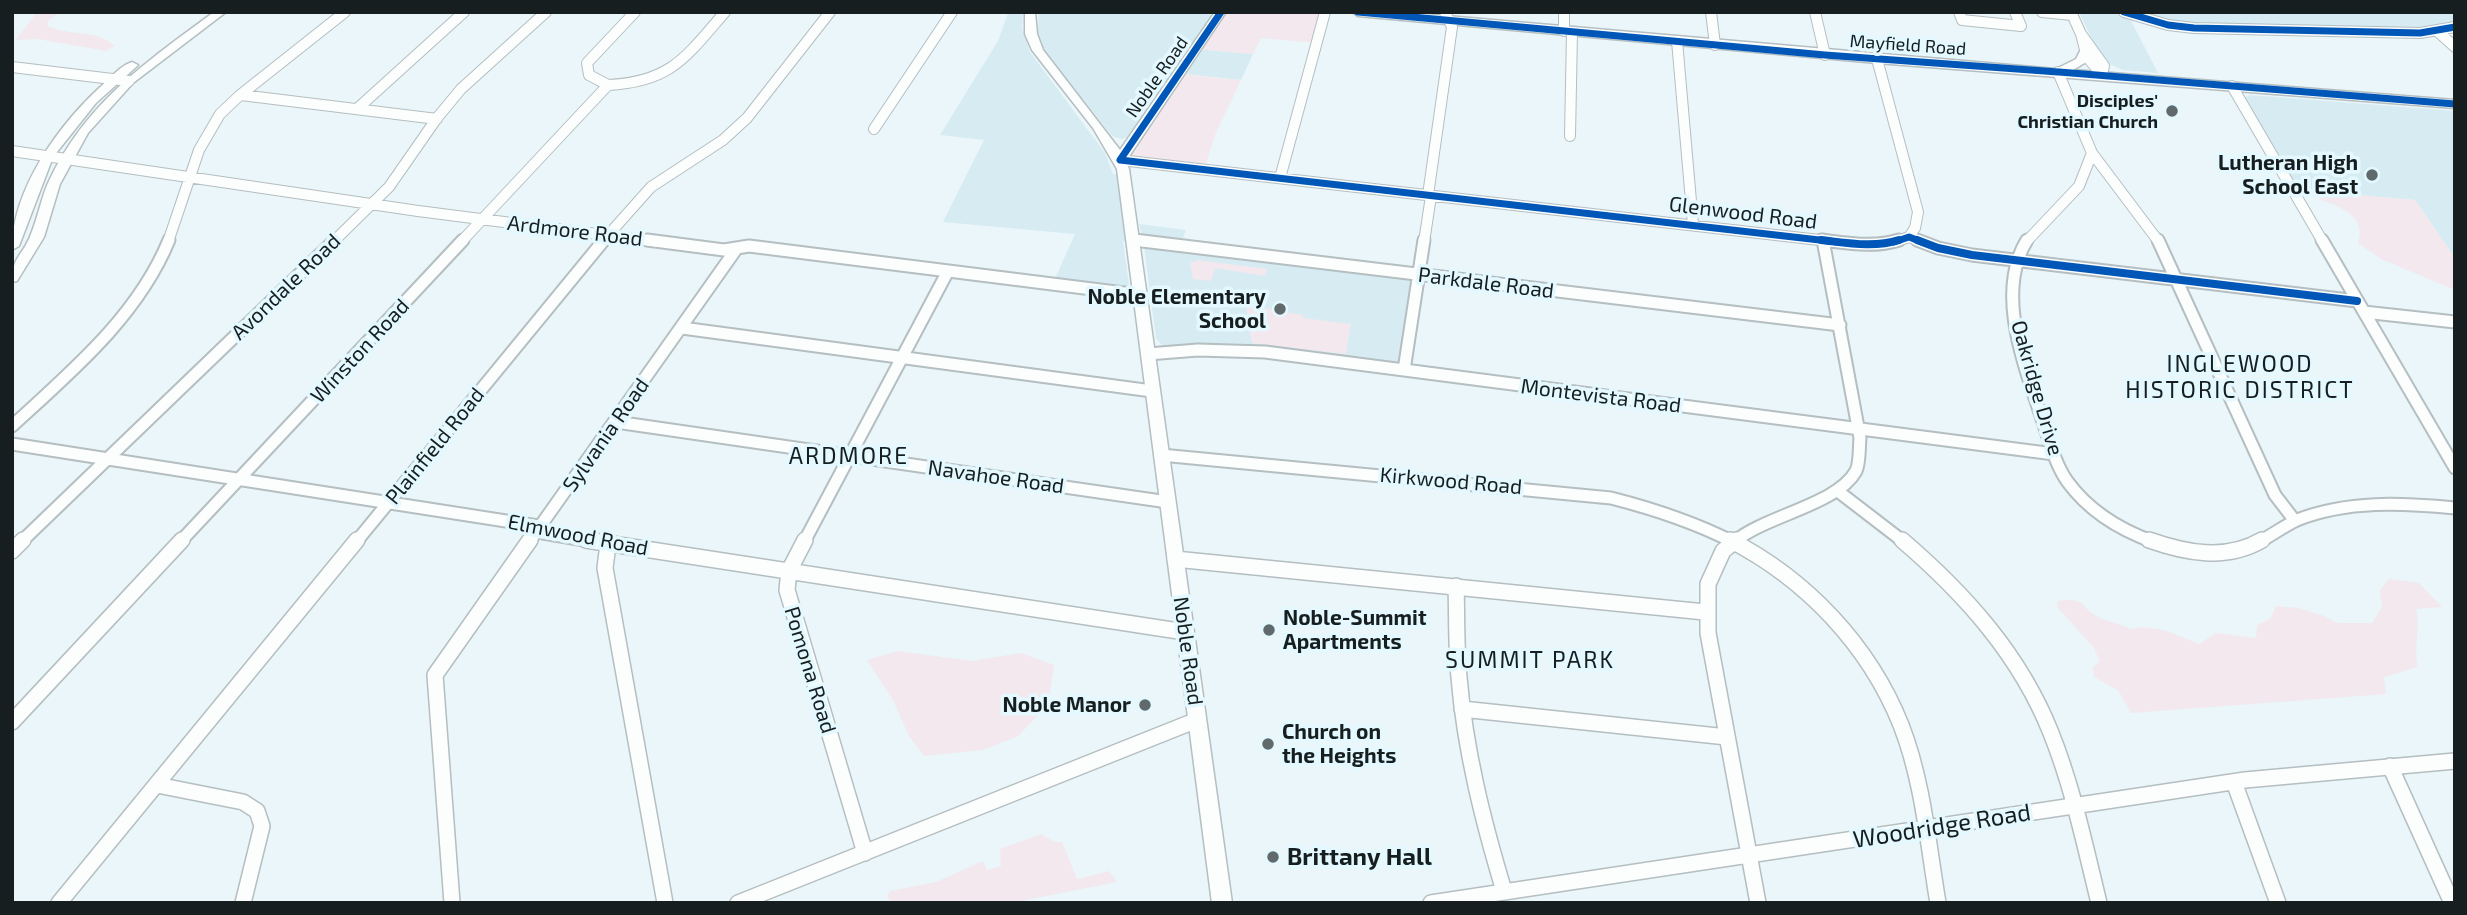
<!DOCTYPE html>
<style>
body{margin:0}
#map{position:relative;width:2467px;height:915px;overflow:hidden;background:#eaf6f9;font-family:"Exo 2",sans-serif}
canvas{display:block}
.frame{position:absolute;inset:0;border:14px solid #161e20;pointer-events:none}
</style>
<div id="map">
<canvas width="2467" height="915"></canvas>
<div class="frame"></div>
</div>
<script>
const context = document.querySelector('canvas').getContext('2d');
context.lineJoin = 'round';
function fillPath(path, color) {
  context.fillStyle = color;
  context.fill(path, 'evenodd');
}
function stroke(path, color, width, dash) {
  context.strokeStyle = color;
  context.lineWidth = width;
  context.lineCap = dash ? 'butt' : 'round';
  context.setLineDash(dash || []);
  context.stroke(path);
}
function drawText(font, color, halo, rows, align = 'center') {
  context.font = font + ' "Exo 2",sans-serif';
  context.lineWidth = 7;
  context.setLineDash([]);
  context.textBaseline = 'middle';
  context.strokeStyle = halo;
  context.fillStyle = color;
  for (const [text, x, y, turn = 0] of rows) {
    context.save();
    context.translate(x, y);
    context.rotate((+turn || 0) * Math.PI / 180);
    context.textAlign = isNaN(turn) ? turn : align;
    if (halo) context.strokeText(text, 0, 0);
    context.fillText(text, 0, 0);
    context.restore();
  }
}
const built = new Path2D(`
 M 1000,12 L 1023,12 L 1022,28 L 1030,52 L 1105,153 L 1113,174 L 1124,176 L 1133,242 L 1123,241 L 1129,285 L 1125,289 L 1054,281 L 1075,234 L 943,222 L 984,140 L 940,135 L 998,41 L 1008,13 Z
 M 1039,12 L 1215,12 L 1159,103 L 1152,102 L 1128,137 L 1122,139 L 1112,136 L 1083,99 L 1076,100 L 1044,59 L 1030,29 L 1038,28 Z
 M 2079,12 L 2114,12 L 2129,17 L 2158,73 L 2123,70 L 2107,63 L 2099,54 Z
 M 2134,12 L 2455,12 L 2455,21 L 2444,26 L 2414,30 L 2179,24 Z
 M 1203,49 L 1207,50 L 1253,54 L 1241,80 L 1186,74 Z
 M 2250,95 L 2455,111 L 2455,258 L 2415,200 L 2298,190 L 2244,98 Z
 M 1139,224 L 1186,230 L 1181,243 L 1142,236 Z
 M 1144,246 L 1411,277 L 1414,280 L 1400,361 L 1394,364 L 1163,347 L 1156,338 Z`);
const green = new Path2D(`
 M 37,12 L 59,12 L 48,21 L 48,26 C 71,37 95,28 115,46 L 106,51 L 38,39 L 16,40 Z
 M 1221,12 L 1325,12 L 1316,43 L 1261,38 L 1253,54 L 1196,49 Z
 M 1179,74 L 1241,80 L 1215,135 L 1203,173 L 1121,164 Z
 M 2312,191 L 2415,200 L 2455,258 L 2455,290 L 2381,259 L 2358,243 C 2369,211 2329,204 2307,194 Z
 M 1198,260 L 1267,269 L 1265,276 L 1215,268 L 1211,281 L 1193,279 L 1190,263 Z
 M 1246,305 L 1303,315 L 1303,318 L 1351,324 L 1346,354 L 1252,343 Z
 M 2389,579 L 2419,583 L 2442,607 L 2416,609 C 2421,630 2413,646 2418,667 L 2384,677 L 2386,694 L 2131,713 L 2118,690 L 2094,677 L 2093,667 L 2100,662 L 2094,648 L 2057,607 L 2058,601 C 2087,597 2079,607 2098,617 C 2108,622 2120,623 2130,629 C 2155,623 2177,635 2199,644 L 2216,633 L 2256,638 L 2257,625 L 2271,618 L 2276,606 L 2298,608 L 2324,616 L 2337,623 L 2372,623 L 2382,607 L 2380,590 Z
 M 898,651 L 972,661 L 1021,653 L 1054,665 L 1048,705 L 1018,736 L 983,750 L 924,756 L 909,736 L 893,700 L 867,660 Z
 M 1041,834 L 1055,842 L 1062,842 L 1077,879 L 1109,871 L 1117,882 L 1011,903 L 891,903 L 887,896 L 890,891 L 936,882 L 983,861 L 987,870 L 1001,866 L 1000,849 Z`);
const streetFar2 = new Path2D(`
 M 1564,12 L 1564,31
 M 1711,12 L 1715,45
 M 1815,12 L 1825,55
 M 1959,12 L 1962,20 L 2021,26 L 2015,12
 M 2042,12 L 2072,15
 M 2071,12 L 2081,34
 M 2124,12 L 2168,25 L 2194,28 L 2420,33 L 2455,27
 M 2437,31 L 2455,47
 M 2081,34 L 2104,66 L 2102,75 L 2087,57 Z
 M 1677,41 L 1693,224
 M 1877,59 L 1918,212 L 1915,228 L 1909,237
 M 12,67 L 129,81
 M 2058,72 L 2092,153 L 2159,242
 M 608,85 L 589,75 L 587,63 L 635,12
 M 2232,86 L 2323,242
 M 241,95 L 437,119
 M 358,108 L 464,12
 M 874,129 L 952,12
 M 1570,136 L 1572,32
 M 12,151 L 418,211 L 660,242
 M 1120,160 L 1837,242
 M 1280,178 L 1325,12
 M 1428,195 L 1452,27 L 1445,12
 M 1133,240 L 1149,242
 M 168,242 L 199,150 L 220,114 L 239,96 L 345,12
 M 333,242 L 389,187 L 437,118 L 461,89 L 546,12
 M 461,242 L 608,85 C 671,82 686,57 725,12
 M 602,242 L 651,187 L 723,140 L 747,118 L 830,12
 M 1424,242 L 1431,196
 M 1894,242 L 1909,237 L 1922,242
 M 2026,242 L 2079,186 L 2092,153`);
const streetFar1 = new Path2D(`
 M 647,240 L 724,250 L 749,246 L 1140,295
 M 1134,240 L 1840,325
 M 1821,240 C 1848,243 1874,248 1899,240
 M 1917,240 L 1938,248 L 1972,255 L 2357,301
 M 2027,240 C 1995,292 2024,364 2041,416 C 2049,438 2054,462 2067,481 C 2088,510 2120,530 2154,542
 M 2158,240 L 2275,495 L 2295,521
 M 2322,240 L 2455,468
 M 2364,312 L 2455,322
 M 682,328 L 1152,391
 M 1148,354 L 1198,350 L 1265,352 L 2054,454
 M 1404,370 L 1424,240
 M 616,422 L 1168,502
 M 12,426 C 71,372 138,316 169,240
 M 12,444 L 538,526 L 543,533 L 596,542
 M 1161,455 L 1611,498 C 1654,509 1694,522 1733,542
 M 1839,492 L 1904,542
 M 21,542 L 335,240
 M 180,542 L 463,240
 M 356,542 L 604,240
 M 529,542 L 737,248
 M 804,542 L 948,271
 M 1734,542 C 1766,515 1837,505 1856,471 C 1860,463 1859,447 1860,438 L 1823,240
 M 2259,542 C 2272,535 2284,526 2297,520 C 2348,500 2402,503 2455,508`);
const street = new Path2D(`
 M 586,540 L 1185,632
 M 805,540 L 789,571 L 787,590 L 865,853
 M 1730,540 C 1806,579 1869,645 1901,725 C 1923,781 1928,844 1938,903
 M 1736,540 L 1723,551 L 1708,584 L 1708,633 L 1758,903
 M 1902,540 C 1965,594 2020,655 2051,733 C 2073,788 2085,846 2099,903
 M 2149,540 C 2186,553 2226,561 2262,540
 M 608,544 L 605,568 L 665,903
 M 12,551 L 23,540
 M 1175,559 L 1705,612
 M 1456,586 C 1457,616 1456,647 1459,677 C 1465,750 1483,821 1504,891
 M 1462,709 L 1727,737
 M 12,722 L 182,540
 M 2390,766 L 2452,903
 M 2234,782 L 2278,903
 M 157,785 L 243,802 L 257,811 L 262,826 L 243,903
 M 59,903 L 357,540
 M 452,903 L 435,675 L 530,540
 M 738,903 L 1197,720
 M 1431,903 L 2245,780 L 2455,761`);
const secondary = new Path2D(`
 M 214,12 L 226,12 L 133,83 L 88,133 L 60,184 L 44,237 L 17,281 L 12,282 C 12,256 23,256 31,234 C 38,217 41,199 48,183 C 85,103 145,63 214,12 Z
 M 1025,12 L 1035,12 L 1037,34 L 1043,50 L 1120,150 L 1215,12 L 1226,12 L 1126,161 L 1129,169 L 1232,903 L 1212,903 L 1117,169 L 1093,128 L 1032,50 L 1025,34 Z
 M 132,62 L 138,65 L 136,67 L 96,103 L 53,157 L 19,246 L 12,250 C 12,188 61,121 107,81 C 114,74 122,65 132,62 Z`);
const primary = new Path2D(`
 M 1352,12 L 1401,12 L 2056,69 L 2076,59 L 2081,49 L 2085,48 L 2091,52 L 2088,61 L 2073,70 L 2455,100 L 2455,108 L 1877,63 L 1358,16 Z`);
const cyclewayFar1 = new Path2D(`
 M 1221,12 L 1120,160 L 1837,242
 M 1358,12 L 1825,55 L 2058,72
 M 2124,12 L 2168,25 L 2194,28 L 2420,33 L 2455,27
 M 2059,72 L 2455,104
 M 1894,242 L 1909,237 L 1922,242`);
const cycleway = new Path2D(`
 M 1821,240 C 1848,243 1874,248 1899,240
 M 1917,240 L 1938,248 L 1972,255 L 2357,301`);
const markers = [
 [2172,111,7,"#606a6c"],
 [2372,175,7,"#606a6c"],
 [1280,309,7,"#606a6c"],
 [1269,630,7,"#606a6c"],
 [1145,705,7,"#606a6c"],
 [1268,744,7,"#606a6c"],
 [1273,857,7,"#606a6c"]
];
const farStreetnames = [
 ["Mayfield Road",1908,45,4],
 ["Noble Road",1157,77,-55]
];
const farPoinames = [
 ["Disciples'",2158,101],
 ["Christian Church",2158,122]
];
const poiNames = [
 ["Lutheran High",2358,163],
 ["School East",2358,187],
 ["Noble Elementary",1266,297],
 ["School",1266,321],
 ["Noble-Summit",1283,618,"left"],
 ["Apartments",1283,642,"left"],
 ["Noble Manor",1131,705],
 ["Church on",1282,732,"left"],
 ["the Heights",1282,756,"left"]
];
const streetNames = [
 ["Glenwood Road",1743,213,7],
 ["Ardmore Road",575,231,7],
 ["Parkdale Road",1486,283,7],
 ["Avondale Road",286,287,-44],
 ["Winston Road",360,351,-47],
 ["Oakridge Drive",2037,388,74],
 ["Montevista Road",1601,396,7],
 ["Sylvania Road",606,435,-55],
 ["Plainfield Road",435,446,-51],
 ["Navahoe Road",996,477,8],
 ["Kirkwood Road",1451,481,5],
 ["Elmwood Road",578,535,11],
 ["Noble Road",1188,651,82],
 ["Pomona Road",810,670,73]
];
const neighbourhoodNames = [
 ["INGLEWOOD",2240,364],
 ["HISTORIC DISTRICT",2240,390],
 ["ARDMORE",849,456],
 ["SUMMIT PARK",1530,660]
];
const nearStreetnames = [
 ["Woodridge Road",1942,826,-9]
];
const nearPoinames = [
 ["Brittany Hall",1287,857]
];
fillPath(built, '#d6ecf2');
fillPath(green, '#f2e8ee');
stroke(streetFar2, '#b5bec1', 12);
stroke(streetFar1, '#b5bec1', 15);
stroke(street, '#b5bec1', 18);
stroke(secondary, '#b5bec1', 3);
stroke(primary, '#b5bec1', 3);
stroke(streetFar2, '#fcfefe', 10);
stroke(streetFar1, '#fcfefe', 11);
stroke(street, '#fcfefe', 15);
fillPath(secondary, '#fcfefe');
fillPath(primary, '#fcfefe');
stroke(cyclewayFar1, '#0057b8', 7);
stroke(cycleway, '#0057b8', 8);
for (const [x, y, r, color] of markers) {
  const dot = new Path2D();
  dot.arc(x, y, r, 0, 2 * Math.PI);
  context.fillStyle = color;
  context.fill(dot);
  stroke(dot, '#e4f9ff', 2.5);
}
drawText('18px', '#161e20', '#e4f9ff', farStreetnames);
drawText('bold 18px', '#161e20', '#e4f9ff', farPoinames, 'right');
drawText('bold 21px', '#161e20', '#e4f9ff', poiNames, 'right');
drawText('21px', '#161e20', '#e4f9ff', streetNames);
context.letterSpacing = '2px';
drawText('23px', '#161e20', '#e4f9ff', neighbourhoodNames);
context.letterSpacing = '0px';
drawText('24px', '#161e20', '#e4f9ff', nearStreetnames);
drawText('bold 24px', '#161e20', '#e4f9ff', nearPoinames, 'left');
</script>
